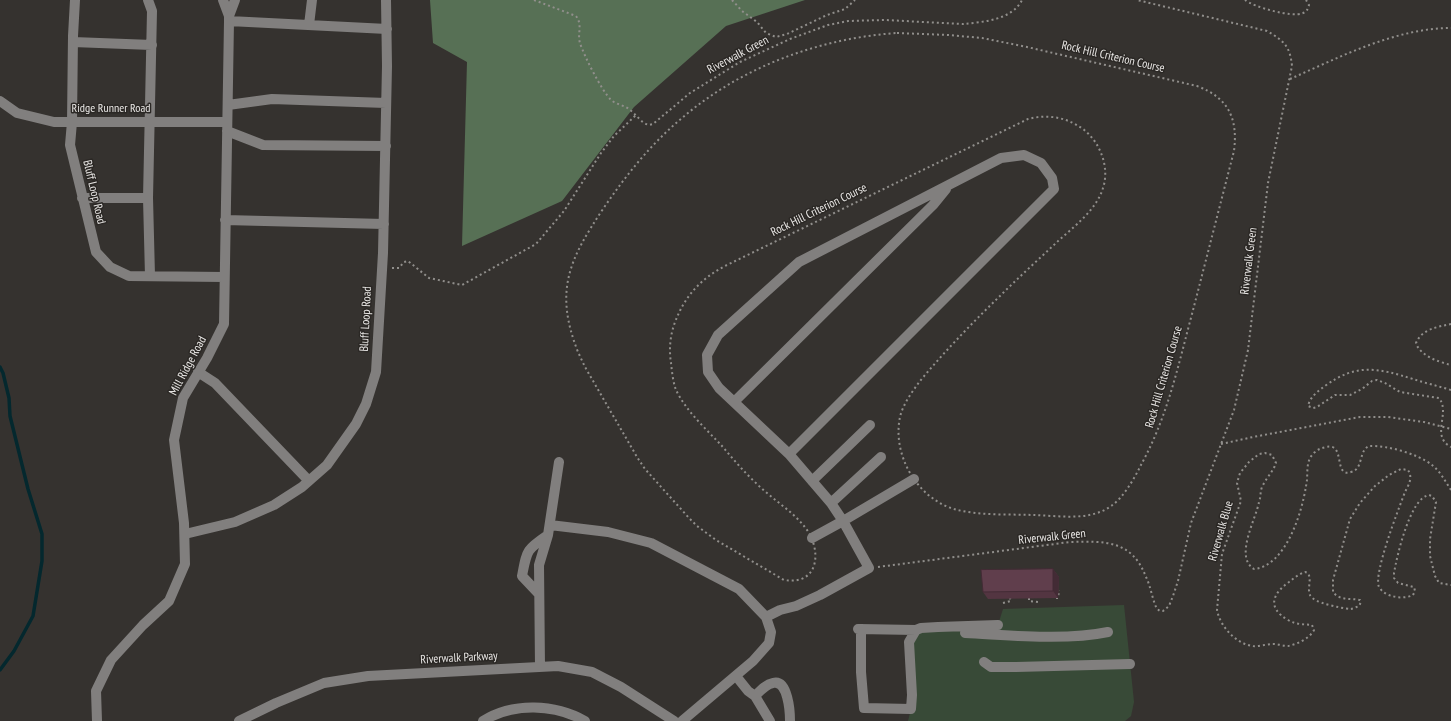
<!DOCTYPE html>
<style>
body{margin:0}
canvas{display:block;background:#35322f}
</style>
<canvas width="1451" height="721"></canvas>
<script>
const context = document.querySelector('canvas').getContext('2d');
context.lineJoin = 'round';
function fillPath(path, color) {
  context.fillStyle = color;
  context.fill(path, 'evenodd');
}
function stroke(path, color, width, dash) {
  context.strokeStyle = color;
  context.lineWidth = width;
  context.lineCap = dash ? 'butt' : 'round';
  context.setLineDash(dash || []);
  context.stroke(path);
}
function drawText(font, color, halo, rows, align = 'center') {
  context.font = font + ' "PT Sans Narrow",sans-serif';
  context.lineWidth = 3;
  context.setLineDash([]);
  context.textBaseline = 'middle';
  context.strokeStyle = halo;
  context.fillStyle = color;
  for (const [text, x, y, turn = 0] of rows) {
    context.save();
    context.translate(x, y);
    context.rotate((+turn || 0) * Math.PI / 180);
    context.textAlign = isNaN(turn) ? turn : align;
    if (halo) context.strokeText(text, 0, 0);
    context.fillText(text, 0, 0);
    context.restore();
  }
}
const green = new Path2D(`
 M 1124,605 L 1134,702 L 1131,716 L 1125,721 L 908,721 L 911,709 L 909,642 L 916,630 L 998,625 L 1003,609 Z`);
const forest = new Path2D(`
 M 430,0 L 805,0 L 726,26 L 634,107 L 562,201 L 462,246 L 467,62 L 433,43 Z`);
const stream = new Path2D(`
 M 0,367 L 3,373 L 9,398 L 10,416 L 28,489 L 42,534 L 42,561 L 33,616 L 14,651 L 0,670`);
const path = new Path2D(`
 M 534,0 L 576,16 C 583,25 577,34 580,43 C 584,56 602,91 611,100 C 617,105 625,105 630,110 C 637,115 641,123 649,125 L 653,124 L 690,93 L 740,62 L 790,39 L 828,25 L 848,21 L 885,20 L 963,24 C 983,22 1012,20 1022,0
 M 732,0 L 742,11 L 757,22 L 766,33 L 776,37 L 787,34 L 827,15 L 845,9 L 855,0
 M 1245,0 C 1254,7 1292,18 1303,13 C 1307,11 1308,9 1309,5 L 1306,0
 M 897,33 L 948,35 L 982,38 L 1027,47 L 1197,86 C 1229,98 1238,119 1234,151 C 1220,205 1206,260 1192,314 C 1178,366 1168,415 1142,463 C 1136,475 1129,488 1120,498 C 1098,523 1064,516 1034,515 C 1008,514 979,516 954,509 C 917,498 892,455 900,417 C 903,404 912,392 920,381 C 945,351 973,322 1001,295 C 1019,277 1038,260 1056,243 C 1073,227 1096,211 1103,188 C 1110,167 1100,142 1083,129 C 1066,117 1048,114 1028,119 L 729,264 C 702,277 684,296 674,325 C 670,337 669,350 671,363 C 672,372 673,382 676,390 C 686,411 706,429 722,446 C 733,459 744,472 757,484 C 772,499 791,510 804,526 C 822,547 821,586 784,580 L 716,540 L 697,526 L 689,518 L 645,469 L 637,457 L 585,367 L 578,352 C 554,291 569,260 603,209 C 626,175 651,144 682,118 C 741,67 820,38 897,33 Z
 M 1290,79 C 1340,57 1396,28 1451,28
 M 392,268 L 399,268 L 404,262 L 408,261 L 429,278 L 462,285 L 536,244 L 564,211 L 601,153 L 614,136 L 636,115
 M 1451,324 C 1437,327 1422,329 1416,343 C 1420,356 1439,362 1451,365
 M 1451,390 C 1438,386 1425,383 1413,379 C 1378,368 1356,363 1325,386 C 1318,391 1310,397 1308,406 L 1313,408 L 1317,407 L 1335,395 L 1350,395 L 1362,389 L 1372,381 L 1377,380 L 1385,383 L 1400,392 L 1439,398 C 1451,413 1430,436 1451,447
 M 1221,444 L 1253,437 L 1360,417 L 1388,417 L 1424,422 L 1451,429
 M 1451,490 C 1445,481 1440,471 1432,465 C 1418,454 1387,445 1369,446 C 1358,451 1364,469 1351,472 C 1333,478 1346,442 1326,447 C 1322,448 1318,449 1315,452 C 1304,461 1309,475 1306,486 C 1302,512 1286,566 1254,569 C 1234,557 1256,519 1259,502 C 1261,497 1260,492 1262,487 C 1266,478 1273,472 1276,463 L 1272,455 L 1265,453 L 1259,454 L 1249,462 L 1240,473 L 1237,483 L 1241,501 L 1222,554 L 1217,610 C 1220,626 1235,643 1252,646 C 1258,647 1266,644 1273,644 C 1278,644 1283,646 1288,646 C 1298,644 1310,638 1314,630 L 1312,625 C 1304,624 1296,625 1288,620 C 1267,608 1272,594 1289,582 C 1294,578 1299,574 1305,572 L 1308,573 C 1312,580 1307,588 1310,595 C 1313,603 1341,608 1350,609 C 1353,609 1356,607 1359,606 L 1361,602 L 1360,600 C 1350,598 1340,601 1333,592 L 1333,580 L 1350,519 L 1360,503 L 1375,486 L 1389,475 L 1401,469 L 1408,470 C 1413,478 1409,484 1405,492 C 1399,508 1373,574 1379,587 C 1382,592 1387,595 1392,596 C 1398,598 1407,598 1413,595 L 1415,591 L 1414,587 L 1398,583 L 1394,578 L 1394,573 C 1397,556 1410,498 1429,495 L 1432,496 L 1436,502 L 1430,539 L 1430,556 L 1435,576 L 1439,583 L 1451,585
 M 878,567 L 1070,542 C 1105,541 1132,540 1146,577 C 1151,587 1152,599 1157,609 L 1160,611 L 1163,611 L 1169,606 L 1173,596 L 1178,581 L 1191,523 L 1234,410 L 1248,350 L 1268,183 L 1292,66 C 1290,46 1284,41 1267,31 L 1137,0
 M 1029,598 L 1029,601 L 1038,602
 M 1056,598 L 1058,598 L 1059,590
 M 1003,603 L 1011,601 L 1010,598 L 1012,598`);
const minor = new Path2D(`
 M 75,0 L 73,36 L 72,122 L 70,145 L 96,252 L 110,267 L 129,276 L 224,277
 M 223,0 L 229,16
 M 229,21 L 387,29
 M 309,25 L 312,0
 M 73,42 L 152,45
 M 0,101 L 17,113 L 54,122 L 227,122
 M 228,105 L 272,99 L 386,103
 M 227,131 L 263,145 L 386,146
 M 82,198 L 148,198 L 152,11 L 148,0
 M 148,198 L 150,276
 M 225,220 L 384,224
 M 198,372 L 215,383 L 309,481
 M 734,402 L 933,205 L 946,189
 M 789,454 L 1054,189 L 1052,178 L 1041,163 L 1024,155 L 1001,158 L 799,262 L 718,335 L 707,355 L 708,372 L 719,388 L 789,454 L 831,503 L 843,521 L 914,479
 M 812,481 L 870,425
 M 831,503 L 881,457
 M 550,525 L 608,532 L 651,543 L 739,589 L 766,617 L 771,632 L 769,643 L 753,661 L 682,721
 M 185,534 L 235,522 L 274,505 L 302,487 L 327,465 L 356,424 L 366,404 L 376,372 L 383,253 L 387,66 L 386,0
 M 539,594 L 522,576 C 527,550 526,550 548,535
 M 766,617 L 780,610 L 796,606 L 820,595 L 869,568 L 843,521 L 812,538
 M 858,629 L 916,630
 M 861,629 L 861,672 L 864,708 L 911,709 L 912,695 L 909,642 L 916,630 L 921,628 L 938,627 L 998,625
 M 965,633 C 1009,635 1065,641 1108,632
 M 984,662 L 991,667 L 1016,667 L 1130,664
 M 540,667 L 539,565 L 548,535 L 559,462
 M 736,676 L 748,691 L 755,696 L 770,721
 M 755,696 C 760,691 766,684 773,683 C 788,679 790,712 790,721
 M 97,721 L 96,691 L 111,660 L 143,625 L 169,601 L 185,564 L 184,523 L 174,440 L 183,398 L 207,358 L 224,324 L 229,21 L 229,16 L 235,0
 M 239,721 L 276,703 L 324,683 L 368,676 L 558,666 L 592,672 L 621,687 L 674,721
 M 483,721 C 513,702 555,704 585,721`);
const wall = new Path2D(`
 M 1053,569 L 1059,577 L 1058,598 L 988,599 L 983,592 Z`);
const shadedWall = new Path2D(`
 M 1053,569 L 1059,577 L 1058,598 L 1053,591 Z`);
const building = new Path2D(`
 M 1053,569 L 1053,591 L 983,592 L 981,570 Z`);
const streetNames = [
 ["Riverwalk Green",738,55,-28],
 ["Rock Hill Criterion Course",1113,57,13],
 ["Ridge Runner Road",111,109],
 ["Bluff Loop Road",94,192,77],
 ["Rock Hill Criterion Course",819,210,-26],
 ["Riverwalk Green",1249,261,-83],
 ["Bluff Loop Road",366,319,-87],
 ["Mill Ridge Road",188,366,-62],
 ["Rock Hill Criterion Course",1164,377,-74],
 ["Riverwalk Blue",1221,531,-74],
 ["Riverwalk Green",1052,537,-6],
 ["Riverwalk Parkway",459,658,-3]
];
fillPath(green, '#384a37');
fillPath(forest, '#577055');
stroke(stream, '#04282e', 3.5);
stroke(path, '#918f8c', 2, [2, 3]);
stroke(minor, '#817f7e', 10);
fillPath(wall, '#533541');
fillPath(shadedWall, '#432b35');
fillPath(building, '#603e4c');
stroke(building, '#432b35', 1);
drawText('12px', '#e8e6e4', '#2b2825', streetNames);
</script>
